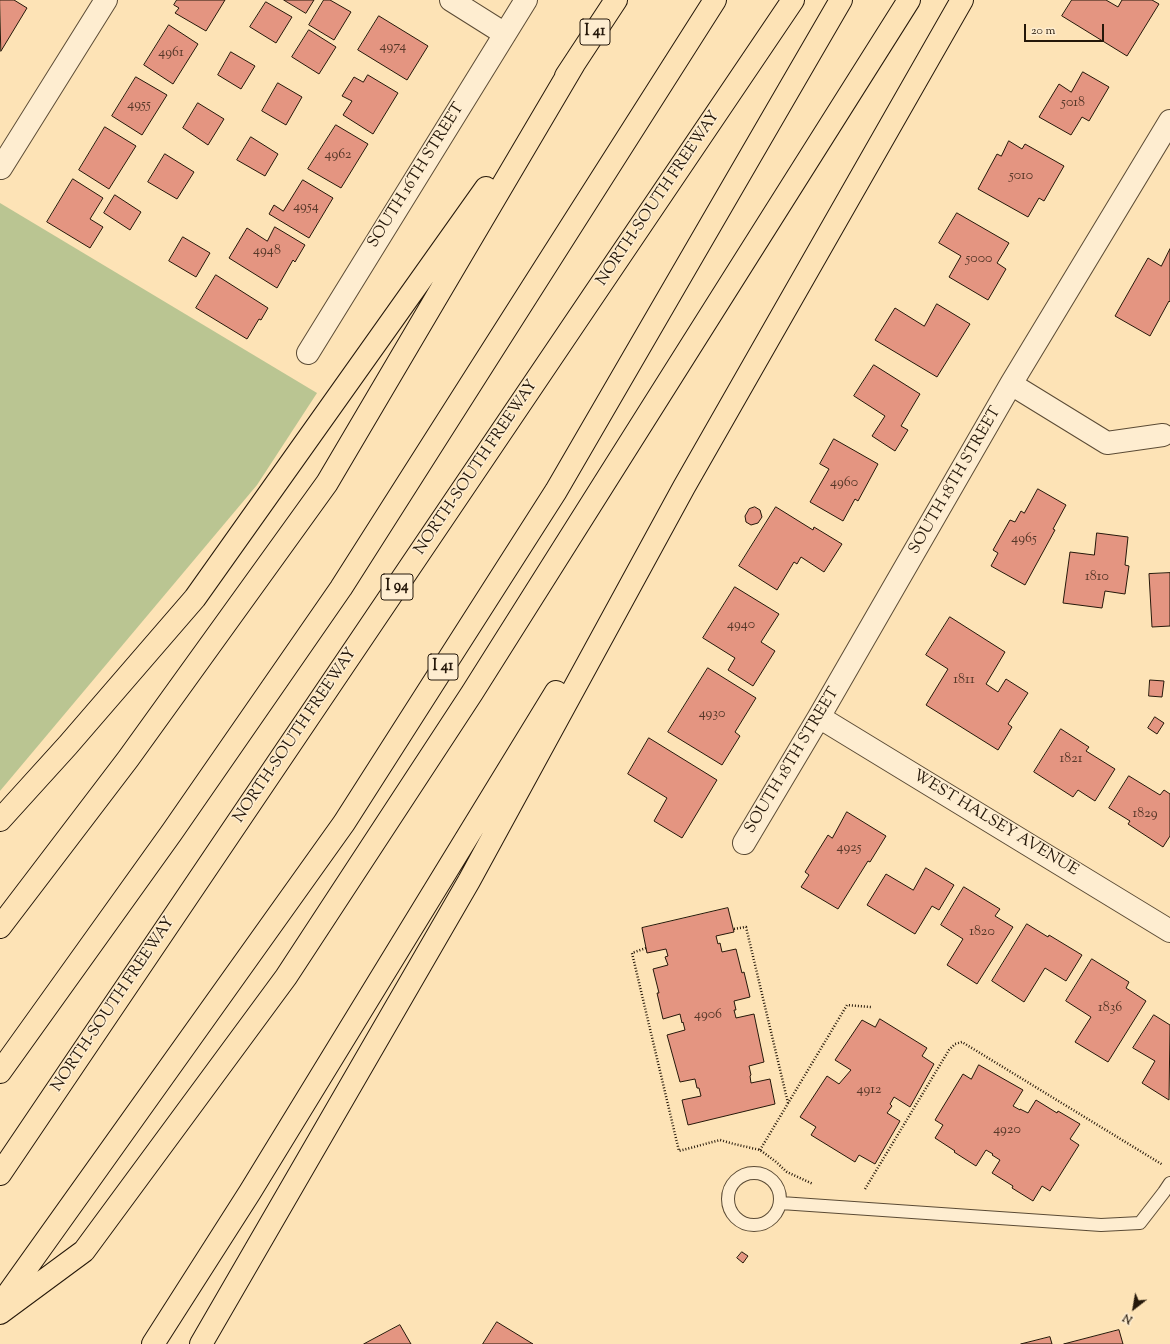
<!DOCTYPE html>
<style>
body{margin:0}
#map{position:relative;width:1170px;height:1344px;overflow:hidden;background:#fde3b6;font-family:"Sorts Mill Goudy",serif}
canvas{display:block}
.north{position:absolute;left:1114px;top:1288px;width:40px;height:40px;-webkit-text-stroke:3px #feedd0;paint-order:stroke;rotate:211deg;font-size:11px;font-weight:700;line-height:16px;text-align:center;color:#25180a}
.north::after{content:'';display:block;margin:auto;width:14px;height:18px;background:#25180a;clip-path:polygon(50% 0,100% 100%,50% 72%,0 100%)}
.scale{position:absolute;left:1024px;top:24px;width:80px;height:18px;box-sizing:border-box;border:2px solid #25180a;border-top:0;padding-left:5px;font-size:12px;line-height:14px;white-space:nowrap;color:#25180a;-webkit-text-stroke:3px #feedd0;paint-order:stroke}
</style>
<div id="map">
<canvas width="1170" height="1344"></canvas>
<div class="north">N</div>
<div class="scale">20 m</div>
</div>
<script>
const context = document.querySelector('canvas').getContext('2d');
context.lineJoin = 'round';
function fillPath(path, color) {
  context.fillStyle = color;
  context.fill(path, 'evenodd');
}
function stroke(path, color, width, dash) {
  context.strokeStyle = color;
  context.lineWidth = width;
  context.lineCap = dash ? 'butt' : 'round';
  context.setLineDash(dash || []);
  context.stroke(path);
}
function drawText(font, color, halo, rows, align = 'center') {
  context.font = font + ' "Sorts Mill Goudy",serif';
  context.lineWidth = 3;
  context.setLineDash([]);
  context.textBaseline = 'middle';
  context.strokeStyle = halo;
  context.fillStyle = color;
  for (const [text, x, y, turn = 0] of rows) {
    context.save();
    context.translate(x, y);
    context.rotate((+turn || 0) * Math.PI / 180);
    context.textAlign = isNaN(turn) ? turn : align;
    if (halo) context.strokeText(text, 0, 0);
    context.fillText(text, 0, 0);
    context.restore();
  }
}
const green = new Path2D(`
 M 0,203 L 317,393 L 257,485 L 0,791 Z`);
const building = new Path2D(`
 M 0,0 L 14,0 L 27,8 L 1,51 Z
 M 177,0 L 225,0 L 206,31 L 175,13 L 179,8 L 174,5 Z
 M 284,0 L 314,0 L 306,13 Z
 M 324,0 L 330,0 L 351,12 L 334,40 L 309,25 Z
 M 1072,0 L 1106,0 L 1118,7 L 1122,0 L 1152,0 L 1159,4 L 1127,56 L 1062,16 Z
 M 266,2 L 292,17 L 276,43 L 250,27 Z
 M 379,16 L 428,46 L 407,80 L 358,50 Z
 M 169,25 L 198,44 L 173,84 L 144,65 Z
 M 309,30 L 336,47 L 319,74 L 292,57 Z
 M 231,52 L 255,66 L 241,89 L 218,75 Z
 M 1083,72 L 1109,87 L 1089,121 L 1082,117 L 1071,135 L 1039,117 L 1059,84 L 1071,92 Z
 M 368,75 L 398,93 L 373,134 L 343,115 L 352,101 L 342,96 L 354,77 L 363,82 Z
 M 136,77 L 167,95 L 142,135 L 112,116 Z
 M 278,83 L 302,97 L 286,125 L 262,111 Z
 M 198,103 L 224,119 L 208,145 L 183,128 Z
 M 336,125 L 368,144 L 341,188 L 308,169 Z
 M 105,127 L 136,146 L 109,189 L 79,170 Z
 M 251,137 L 278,154 L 265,176 L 237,160 Z
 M 1009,141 L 1022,149 L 1025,144 L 1064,166 L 1044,201 L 1039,198 L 1028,217 L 978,189 L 997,154 L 1001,156 Z
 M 165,154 L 194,172 L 177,199 L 148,182 Z
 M 73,179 L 103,198 L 90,219 L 103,227 L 90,248 L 47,222 Z
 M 303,180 L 333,198 L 309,238 L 269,214 L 274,205 L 283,211 Z
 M 115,195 L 141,212 L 130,230 L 104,213 Z
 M 957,213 L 1009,243 L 997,263 L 1006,269 L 988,300 L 949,277 L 961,256 L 939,243 Z
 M 275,227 L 305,245 L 295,262 L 293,260 L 277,288 L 229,258 L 247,228 L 267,241 Z
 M 183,237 L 210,253 L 196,277 L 169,261 Z
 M 1170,249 L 1170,302 L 1169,301 L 1150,336 L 1115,316 L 1148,258 L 1161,266 Z
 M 216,275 L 268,308 L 261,320 L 259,319 L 247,339 L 196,308 Z
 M 937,304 L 970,324 L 937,377 L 875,340 L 895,308 L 924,326 Z
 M 874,365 L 920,394 L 901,426 L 908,430 L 895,451 L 872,436 L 885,416 L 854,396 Z
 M 834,439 L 878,464 L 858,501 L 855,499 L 843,521 L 810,502 L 829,469 L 820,464 Z
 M 1038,489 L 1066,505 L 1053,529 L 1055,530 L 1025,585 L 991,566 L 998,553 L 993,550 L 1010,520 L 1015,522 L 1021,511 L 1024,513 Z
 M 755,507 L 760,510 L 762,517 L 758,523 L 751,525 L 746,522 L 745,516 L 749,509 Z
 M 776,507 L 813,530 L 814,527 L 842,544 L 824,572 L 801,557 L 797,564 L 794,562 L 777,590 L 739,566 Z
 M 1097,533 L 1128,537 L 1125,565 L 1129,566 L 1125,594 L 1105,591 L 1102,608 L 1063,603 L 1070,552 L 1094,555 Z
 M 1170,573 L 1170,626 L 1152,627 L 1149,574 Z
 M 735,587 L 779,614 L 761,642 L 775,651 L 753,686 L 728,670 L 735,658 L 703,638 Z
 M 950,617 L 1005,652 L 986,684 L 998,692 L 1006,679 L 1028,693 L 1008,724 L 1012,727 L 998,750 L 926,705 L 948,669 L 926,655 Z
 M 708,668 L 756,698 L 735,732 L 740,736 L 722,765 L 668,732 Z
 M 1150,680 L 1164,681 L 1162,697 L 1149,696 Z
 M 1155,717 L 1164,723 L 1157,734 L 1148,728 Z
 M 1061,729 L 1089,747 L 1086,751 L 1115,769 L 1095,801 L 1078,790 L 1073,797 L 1034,772 Z
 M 649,738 L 717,780 L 682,838 L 654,821 L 667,798 L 628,774 Z
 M 1129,776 L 1160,795 L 1164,790 L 1170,794 L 1170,836 L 1163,847 L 1128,824 L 1130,821 L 1109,808 Z
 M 847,812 L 886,836 L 870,862 L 868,861 L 838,909 L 801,887 L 809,875 L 805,872 L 828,835 L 832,838 Z
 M 926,868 L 954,885 L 939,910 L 932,906 L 915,934 L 867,905 L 886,874 L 913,890 Z
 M 964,887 L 1000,909 L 995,916 L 1013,927 L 977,984 L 947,965 L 963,939 L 941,925 Z
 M 728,908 L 734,932 L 716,936 L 718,944 L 720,943 L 722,952 L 736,949 L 742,973 L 744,972 L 750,997 L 734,1001 L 736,1010 L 734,1010 L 736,1018 L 754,1014 L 764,1062 L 749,1066 L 751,1075 L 750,1076 L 751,1083 L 770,1079 L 775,1104 L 688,1125 L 682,1100 L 701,1096 L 699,1088 L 697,1088 L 695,1079 L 680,1082 L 667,1035 L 685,1030 L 683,1022 L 682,1023 L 680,1014 L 663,1019 L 657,993 L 659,993 L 653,969 L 668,965 L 665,957 L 668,956 L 666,949 L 647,953 L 642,928 Z
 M 1027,924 L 1048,937 L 1049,935 L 1082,955 L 1066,981 L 1045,968 L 1024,1002 L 992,981 Z
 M 1092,959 L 1129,982 L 1126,988 L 1146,1001 L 1108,1062 L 1075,1042 L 1091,1017 L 1066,1001 Z
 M 1154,1015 L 1170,1025 L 1169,1100 L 1142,1083 L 1155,1061 L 1133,1048 Z
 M 880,1019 L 927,1048 L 922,1056 L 934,1064 L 910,1107 L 894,1097 L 890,1104 L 892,1106 L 887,1113 L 900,1121 L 875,1164 L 859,1155 L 855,1162 L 811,1135 L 816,1127 L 800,1117 L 827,1076 L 839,1084 L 851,1070 L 835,1060 L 862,1020 L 875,1027 Z
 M 979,1065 L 1023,1090 L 1013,1106 L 1020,1110 L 1020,1109 L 1028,1113 L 1036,1100 L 1057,1113 L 1058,1111 L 1080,1124 L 1070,1139 L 1079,1145 L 1050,1191 L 1042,1186 L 1033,1201 L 1012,1188 L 1013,1186 L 992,1173 L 1000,1160 L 992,1155 L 993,1154 L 986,1150 L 976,1166 L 954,1152 L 955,1151 L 935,1138 L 943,1125 L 935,1120 L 963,1074 L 971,1079 Z
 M 742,1252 L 748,1256 L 743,1263 L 737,1258 Z
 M 497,1322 L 533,1344 L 483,1344 Z
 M 400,1325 L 411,1344 L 364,1344 Z
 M 1119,1330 L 1123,1344 L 1064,1344 Z
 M 1050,1337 L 1052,1344 L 1021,1344 Z`);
const path = new Path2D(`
 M 734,929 L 746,927 L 788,1103
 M 646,948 L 632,953 L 679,1151 L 720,1140 L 734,1144 L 760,1150 L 775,1161 L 787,1172 L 813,1184
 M 760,1150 L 847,1005 L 871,1007
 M 865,1189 L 949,1050 L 955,1044 L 962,1042 L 1163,1165`);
const lane = new Path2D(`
 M728 1199a26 26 0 1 1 52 0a26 26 0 1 1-52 0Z
 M 781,1203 L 1101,1225 L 1140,1223 L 1164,1192 L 1170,1183`);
const street = new Path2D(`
 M 451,0 L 505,34
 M 1,168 L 106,0
 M 308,353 L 526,0
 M 1011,384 L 1107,443 L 1163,435
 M 819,717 L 1170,931
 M 744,843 L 819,717 L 1011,384 L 1170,121`);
const highway = new Path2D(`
 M 566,76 L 616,0
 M 0,820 L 68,745 L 195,598 L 486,188
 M 0,927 L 128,759 L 327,483 L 574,64
 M 0,1072 L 172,832 L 341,588 L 715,0
 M 0,1174 L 793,0
 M 0,1305 L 344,823 L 556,491 L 841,0
 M 0,1313 L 84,1251 L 286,977 L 472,693 L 909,0
 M 153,1344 L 250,1192 L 556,692
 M 201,1344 L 469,881 L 684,487 L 962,0`);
const numberNames = [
 ["4974",393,48],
 ["4961",171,54],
 ["5018",1073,104],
 ["4955",139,106],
 ["4962",338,156],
 ["5010",1021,177],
 ["4954",306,208],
 ["4948",267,252],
 ["5000",979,260],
 ["4960",844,484],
 ["4965",1024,540],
 ["1810",1097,578],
 ["4940",741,626],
 ["1811",964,681],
 ["4930",712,715],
 ["1821",1071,760],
 ["1829",1145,815],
 ["4925",849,849],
 ["1820",982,933],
 ["1836",1110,1009],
 ["4906",708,1016],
 ["4912",869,1091],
 ["4920",1007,1131]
];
const shields = [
 [595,32,30],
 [397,587,32],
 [443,667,30]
];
const shieldNames = [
 ["I 41",595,32],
 ["I 94",397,587],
 ["I 41",443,667]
];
const streetNames = [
 ["SOUTH 16TH STREET",417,176,-58],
 ["NORTH-SOUTH FREEWAY",659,199,-56],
 ["NORTH-SOUTH FREEWAY",477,468,-56],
 ["SOUTH 18TH STREET",956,481,-60],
 ["NORTH-SOUTH FREEWAY",296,736,-56],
 ["SOUTH 18TH STREET",793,761,-59],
 ["WEST HALSEY AVENUE",995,824,31],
 ["NORTH-SOUTH FREEWAY",114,1005,-56]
];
fillPath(green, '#bac592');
fillPath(building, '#e49581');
stroke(building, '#25180a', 1);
stroke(lane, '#5b4b35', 14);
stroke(street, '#5b4b35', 24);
stroke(highway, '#25180a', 24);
stroke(path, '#25180a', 2.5, [1, 2]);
stroke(lane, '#feedd0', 12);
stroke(street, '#feedd0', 22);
stroke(highway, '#fde3b6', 22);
drawText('14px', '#553728', null, numberNames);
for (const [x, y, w] of shields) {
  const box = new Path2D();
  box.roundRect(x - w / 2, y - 13, w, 26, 3);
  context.fillStyle = '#feedd0';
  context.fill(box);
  stroke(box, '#25180a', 1);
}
drawText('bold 15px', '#25180a', null, shieldNames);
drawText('16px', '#25180a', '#feedd0', streetNames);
</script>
